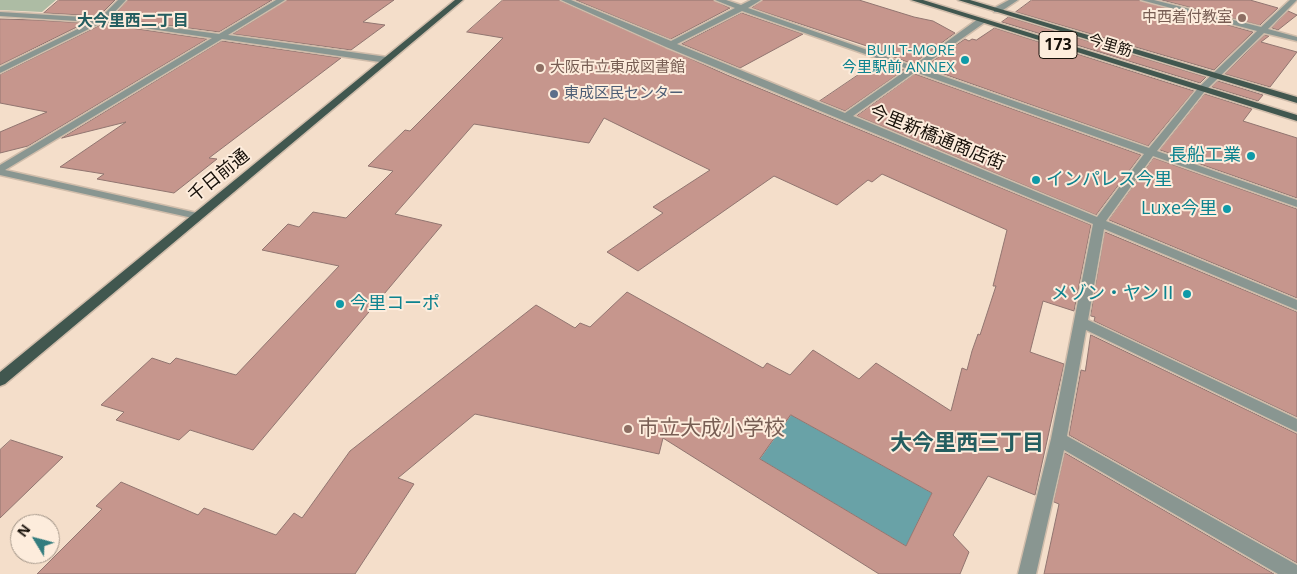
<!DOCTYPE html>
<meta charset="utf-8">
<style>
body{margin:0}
#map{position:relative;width:1297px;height:574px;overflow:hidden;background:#f4deca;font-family:"Open Sans",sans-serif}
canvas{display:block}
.north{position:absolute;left:10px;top:514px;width:50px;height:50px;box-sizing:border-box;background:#fdecdc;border:1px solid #a19487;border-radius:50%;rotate:307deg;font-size:14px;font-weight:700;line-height:20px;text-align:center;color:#160f08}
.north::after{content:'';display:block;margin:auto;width:18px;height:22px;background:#337c7e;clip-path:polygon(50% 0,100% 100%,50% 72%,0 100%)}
</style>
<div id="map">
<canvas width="1297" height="574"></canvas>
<div class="north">N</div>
</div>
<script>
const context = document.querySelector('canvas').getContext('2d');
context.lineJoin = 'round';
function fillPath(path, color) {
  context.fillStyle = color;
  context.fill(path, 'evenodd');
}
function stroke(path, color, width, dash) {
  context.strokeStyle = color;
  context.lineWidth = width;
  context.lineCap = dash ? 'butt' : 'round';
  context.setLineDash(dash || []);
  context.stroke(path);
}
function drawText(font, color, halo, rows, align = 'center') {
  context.font = font + ' "Open Sans","Noto Sans JP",sans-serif';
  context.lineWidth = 4;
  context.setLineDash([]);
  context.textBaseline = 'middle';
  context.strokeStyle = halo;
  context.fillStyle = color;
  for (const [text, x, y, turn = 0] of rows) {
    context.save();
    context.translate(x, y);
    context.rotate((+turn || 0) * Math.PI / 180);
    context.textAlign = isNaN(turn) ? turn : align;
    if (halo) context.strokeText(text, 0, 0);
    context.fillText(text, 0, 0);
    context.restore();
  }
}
const green = new Path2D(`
 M 0,0 L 56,0 L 42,12 L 0,10 Z`);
const water = new Path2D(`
 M 791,415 L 932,493 L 906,546 L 760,459 Z`);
const building = new Path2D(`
 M 59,0 L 115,0 L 99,16 L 44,13 Z
 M 128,0 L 272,0 L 219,32 L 112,18 Z
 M 287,0 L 394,0 L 363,22 L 385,25 L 351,50 L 233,34 Z
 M 503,0 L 559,0 L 727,75 L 1091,225 L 1074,311 L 1043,301 L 1030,352 L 1064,364 L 1035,495 L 988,476 L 953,535 L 969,552 L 960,574 L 879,574 L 663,438 L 659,454 L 475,414 L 398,478 L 414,484 L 355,574 L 37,574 L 102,509 L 96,506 L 121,482 L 198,515 L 204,508 L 276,535 L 294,513 L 302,518 L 350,451 L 536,305 L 575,328 L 580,323 L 590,327 L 627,292 L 763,368 L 767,363 L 790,375 L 813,350 L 859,379 L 876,363 L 951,411 L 962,368 L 967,370 L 972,351 L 978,334 L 980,335 L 996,286 L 993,286 L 1007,230 L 882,174 L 872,182 L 868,180 L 837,205 L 774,176 L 638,271 L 607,252 L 663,213 L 653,207 L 710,170 L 604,118 L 589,143 L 474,124 L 395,214 L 442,225 L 253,450 L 190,430 L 179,440 L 116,420 L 124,412 L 101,405 L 152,358 L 170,364 L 176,358 L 236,375 L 339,266 L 262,250 L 288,224 L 299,227 L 313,212 L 346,218 L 393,171 L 368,166 L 405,130 L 410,131 L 503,38 L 467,32 ZM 791,415 L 932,493 L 906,546 L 760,459 Z
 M 576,0 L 713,0 L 730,8 L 671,39 Z
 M 763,0 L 859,0 L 914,17 L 933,21 L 955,33 L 913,64 L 888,55 L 891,54 L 752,8 Z
 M 1032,0 L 1139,0 L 1253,32 L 1214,70 L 1016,12 Z
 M 1162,0 L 1250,0 L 1278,8 L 1260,25 Z
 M 1288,11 L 1297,15 L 1278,30 L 1272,28 Z
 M 742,13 L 803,34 L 740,68 L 682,44 Z
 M 1009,17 L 1206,77 L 1200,83 L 1002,22 Z
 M 0,19 L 36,20 L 85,23 L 0,65 Z
 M 103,24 L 207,39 L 28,146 L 0,153 L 0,132 L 47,112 L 0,103 L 0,75 Z
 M 995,28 L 1194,91 L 1148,146 L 924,67 L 965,39 L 969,41 L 972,39 L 976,40 Z
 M 1265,35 L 1269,36 L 1261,42 L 1297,52 L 1270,87 L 1225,74 Z
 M 222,41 L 341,58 L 209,158 L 217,159 L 174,193 L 97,179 L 104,174 L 60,167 L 126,122 L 62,138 Z
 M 879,61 L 904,70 L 845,111 L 820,101 Z
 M 915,74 L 1141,155 L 1096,215 L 857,116 Z
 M 1218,81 L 1263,95 L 1258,101 L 1212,87 Z
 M 1205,94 L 1252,109 L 1243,121 L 1297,138 L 1297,198 L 1160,150 Z
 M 1154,158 L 1297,209 L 1297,298 L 1109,220 Z
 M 1105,232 L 1297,312 L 1297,417 L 1094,321 L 1095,317 L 1091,316 Z
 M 1091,335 L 1297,434 L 1297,563 L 1069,435 L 1081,370 L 1085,371 Z
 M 11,440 L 63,457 L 0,518 L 0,450 Z
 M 1065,453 L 1274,574 L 1044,574 L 1059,504 L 1054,502 Z`);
const minor = new Path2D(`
 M 118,0 L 126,0 L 108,19 L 219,34 L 276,0 L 285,0 L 228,35 L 387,57 L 391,60 L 387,63 L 222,39 L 5,170 L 197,213 L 201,214 L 203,216 L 201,218 L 197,219 L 0,175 L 0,165 L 212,38 L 103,22 L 0,73 L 0,67 L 92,22 L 0,16 L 0,12 L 100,18 Z
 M 561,0 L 571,0 L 671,41 L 735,8 L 715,0 L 726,0 L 741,5 L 751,0 L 761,0 L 748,8 L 913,66 L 978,19 L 984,19 L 984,23 L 920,68 L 1149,148 L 1199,87 L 1257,31 L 1141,0 L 1154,0 L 1261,27 L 1290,0 L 1297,0 L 1268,29 L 1297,37 L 1297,41 L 1264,33 L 1205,91 L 1157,151 L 1297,200 L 1297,207 L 1153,156 L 1106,221 L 1297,300 L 1297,310 L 1104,229 L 1088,320 L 1297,419 L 1297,432 L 1086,330 L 1067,436 L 1297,565 L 1297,574 L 1278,574 L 1064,450 L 1036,574 L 1018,574 L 1051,439 L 1093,224 L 666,47 ZM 742,11 L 908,69 L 845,113 L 677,44 ZM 915,72 L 1144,154 L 1097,217 L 853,116 Z
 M 1009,0 L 1018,0 L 1000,12 L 994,12 L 994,8 Z`);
const major = new Path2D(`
 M 455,0 L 463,0 L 5,384 L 0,386 L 0,372 Z
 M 911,0 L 923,0 L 1297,115 L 1297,121 Z
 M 958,0 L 970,0 L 1297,97 L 1297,103 Z`);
const markers = [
 [1242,18,5,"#8d6e63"],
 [965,60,5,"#0f9aa8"],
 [540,68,5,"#8d6e63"],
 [554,94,5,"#5c6f8a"],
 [1251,156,5,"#0f9aa8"],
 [1036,180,5,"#0f9aa8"],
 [1227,209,5,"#0f9aa8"],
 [1187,294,5,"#0f9aa8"],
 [340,304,5,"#0f9aa8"],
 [628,429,5,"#8d6e63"]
];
const farEducationnames = [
 ["中西着付教室",1232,18],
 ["大阪市立東成図書館",550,68,"left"]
];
const farStreetnames = [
 ["今里筋",1110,46,17]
];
const farCulturenames = [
 ["BUILT-MORE",955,51],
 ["今里駅前 ANNEX",955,68]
];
const farServicenames = [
 ["東成区民センター",564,94]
];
const farNeighbourhoodnames = [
 ["大今里西二丁目",133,21]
];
const shields = [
 [1058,45,38]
];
const shieldNames = [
 ["173",1058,45]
];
const streetNames = [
 ["今里新橋通商店街",937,138,22],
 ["千日前通",219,176,-39]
];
const cultureNames = [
 ["長船工業",1241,156],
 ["インパレス今里",1046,180,"left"],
 ["Luxe今里",1217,209],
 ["メゾン・ヤンⅡ",1177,294],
 ["今里コーポ",350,304,"left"]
];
const nearEducationnames = [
 ["市立大成小学校",638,429]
];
const nearNeighbourhoodnames = [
 ["大今里西三丁目",967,444]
];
fillPath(green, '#adbca4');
fillPath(water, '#69a2a7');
fillPath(building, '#c6968d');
stroke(building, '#917570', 1);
stroke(minor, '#d0bdab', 3);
stroke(major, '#d0bdab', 3);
fillPath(minor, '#899691');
fillPath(major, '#41574f');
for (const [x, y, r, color] of markers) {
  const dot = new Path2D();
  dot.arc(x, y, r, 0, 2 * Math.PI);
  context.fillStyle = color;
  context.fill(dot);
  stroke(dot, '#fdecdc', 2);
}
drawText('15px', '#785e54', '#fdecdc', farEducationnames, 'right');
drawText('15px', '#160f08', '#fdecdc', farStreetnames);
drawText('15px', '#0d838f', '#fdecdc', farCulturenames, 'right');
drawText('15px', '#4e5e75', '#fdecdc', farServicenames, 'left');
drawText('bold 16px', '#245e60', '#fdecdc', farNeighbourhoodnames);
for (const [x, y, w] of shields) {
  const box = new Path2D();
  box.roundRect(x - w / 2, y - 13.5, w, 27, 4);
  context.fillStyle = '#fdecdc';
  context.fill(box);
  stroke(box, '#160f08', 1);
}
drawText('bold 16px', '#160f08', null, shieldNames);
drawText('18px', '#160f08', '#fdecdc', streetNames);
drawText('18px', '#0d838f', '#fdecdc', cultureNames, 'right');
drawText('21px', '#785e54', '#fdecdc', nearEducationnames, 'left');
drawText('bold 22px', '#245e60', '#fdecdc', nearNeighbourhoodnames);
</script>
